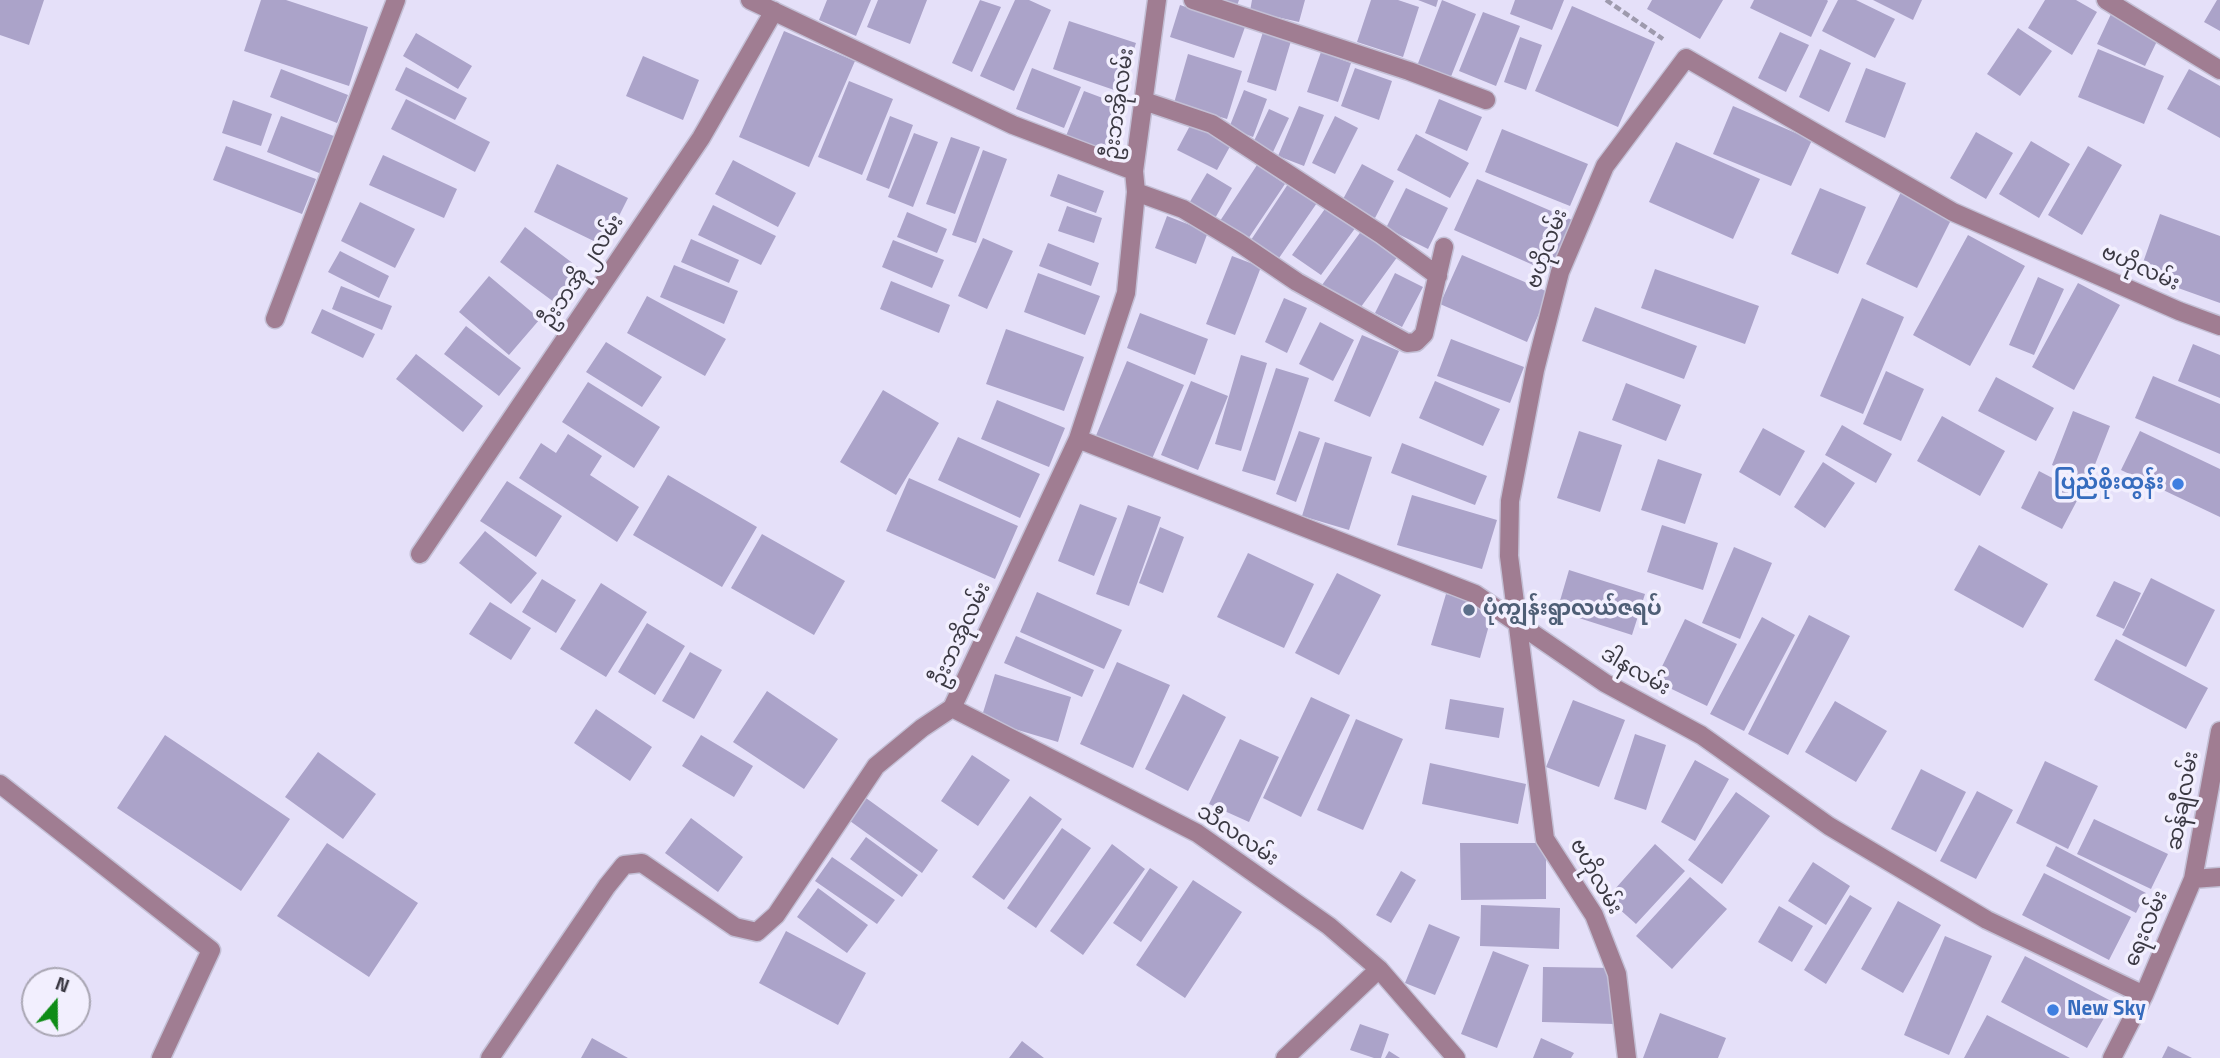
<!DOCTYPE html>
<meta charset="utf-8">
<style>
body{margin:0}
#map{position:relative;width:2220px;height:1058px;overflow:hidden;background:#e5e0f9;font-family:"Titillium Web",sans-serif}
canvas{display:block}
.north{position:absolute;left:21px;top:967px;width:70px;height:70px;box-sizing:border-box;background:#f2effe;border:2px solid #a9a6b3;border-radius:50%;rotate:20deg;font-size:19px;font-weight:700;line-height:28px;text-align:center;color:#3b3943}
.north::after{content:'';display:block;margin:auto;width:24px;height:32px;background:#0f8c17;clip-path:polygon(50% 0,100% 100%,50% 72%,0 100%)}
</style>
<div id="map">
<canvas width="2220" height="1058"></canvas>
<div class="north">N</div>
</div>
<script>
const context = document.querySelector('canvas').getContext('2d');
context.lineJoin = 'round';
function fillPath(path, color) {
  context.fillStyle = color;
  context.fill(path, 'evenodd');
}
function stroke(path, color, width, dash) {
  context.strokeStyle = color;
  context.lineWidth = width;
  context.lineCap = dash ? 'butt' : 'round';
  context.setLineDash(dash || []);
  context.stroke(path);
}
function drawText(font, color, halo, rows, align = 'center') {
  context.font = font + ' "Titillium Web","Noto Sans Myanmar",sans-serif';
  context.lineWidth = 7;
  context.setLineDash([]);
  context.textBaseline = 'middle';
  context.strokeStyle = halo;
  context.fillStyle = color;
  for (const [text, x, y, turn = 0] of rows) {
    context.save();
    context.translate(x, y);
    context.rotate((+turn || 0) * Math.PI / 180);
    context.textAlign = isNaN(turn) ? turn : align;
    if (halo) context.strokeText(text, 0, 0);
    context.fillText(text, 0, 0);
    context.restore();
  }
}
const building = new Path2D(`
 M 0,0 L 44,0 L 29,45 L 0,35 Z
 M 261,0 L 286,0 L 368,27 L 349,86 L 244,51 Z
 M 827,0 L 871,0 L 856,36 L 819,20 Z
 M 878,0 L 927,0 L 910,44 L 867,27 Z
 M 980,0 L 1001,7 L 972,72 L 952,63 Z
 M 1015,0 L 1029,0 L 1051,10 L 1014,91 L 980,76 Z
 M 1220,0 L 1239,0 L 1237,6 Z
 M 1252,0 L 1305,0 L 1299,22 L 1250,11 Z
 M 1371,0 L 1398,0 L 1419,7 L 1403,57 L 1357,42 Z
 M 1418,0 L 1438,0 L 1436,7 Z
 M 1442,0 L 1476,14 L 1450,79 L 1417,66 Z
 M 1515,0 L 1564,0 L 1552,30 L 1510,14 Z
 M 1652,0 L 1723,0 L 1700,39 L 1647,9 Z
 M 1754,0 L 1827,0 L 1828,1 L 1811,37 L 1750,8 Z
 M 1838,0 L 1856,0 L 1895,19 L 1875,58 L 1822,31 Z
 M 1873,0 L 1922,0 L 1913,20 Z
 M 2045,0 L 2076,0 L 2097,12 L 2072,55 L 2028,28 Z
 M 2217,0 L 2220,0 L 2220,31 L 2204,22 Z
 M 1180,5 L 1245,27 L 1234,58 L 1170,37 Z
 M 1572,6 L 1655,42 L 1618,127 L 1535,91 Z
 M 1483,12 L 1520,26 L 1496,86 L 1459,71 Z
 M 2111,14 L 2159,37 L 2145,66 L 2097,44 Z
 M 1069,21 L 1136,43 L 1120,92 L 1053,69 Z
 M 2018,28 L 2052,51 L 2020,96 L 1987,74 Z
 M 784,31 L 855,61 L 809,167 L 739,137 Z
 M 1263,32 L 1291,41 L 1276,91 L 1247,82 Z
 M 1780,32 L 1809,45 L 1786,92 L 1758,78 Z
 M 416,33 L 472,66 L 458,89 L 403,56 Z
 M 1520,37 L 1542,45 L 1526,90 L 1504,82 Z
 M 1820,49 L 1851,63 L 1829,112 L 1799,97 Z
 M 2098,49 L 2164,76 L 2144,124 L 2078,97 Z
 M 1321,52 L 1351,63 L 1338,102 L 1307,92 Z
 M 1188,54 L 1242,71 L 1227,119 L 1174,103 Z
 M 643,56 L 699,80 L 683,120 L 626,96 Z
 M 406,67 L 467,98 L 455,120 L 395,90 Z
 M 1032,68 L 1081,87 L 1064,128 L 1016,109 Z
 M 1355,68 L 1392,81 L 1379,120 L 1341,106 Z
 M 1866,68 L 1906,83 L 1885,138 L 1845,122 Z
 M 281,69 L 348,95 L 337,123 L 270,97 Z
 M 2189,69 L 2220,86 L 2220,138 L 2167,109 Z
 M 849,81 L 893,99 L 862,175 L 818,157 Z
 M 1244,90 L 1267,99 L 1253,137 L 1229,128 Z
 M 1084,91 L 1124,106 L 1105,152 L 1066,136 Z
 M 406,99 L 490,142 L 475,172 L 391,129 Z
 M 1439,99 L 1482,117 L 1467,151 L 1425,133 Z
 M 233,100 L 272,114 L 261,146 L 222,133 Z
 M 1299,106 L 1324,115 L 1304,166 L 1278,156 Z
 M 1733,106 L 1812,140 L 1791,186 L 1713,154 Z
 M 1269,109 L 1289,118 L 1273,152 L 1253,143 Z
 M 281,116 L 339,138 L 324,175 L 267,152 Z
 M 890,116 L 913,125 L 889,189 L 866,180 Z
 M 1335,116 L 1358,128 L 1335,174 L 1312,163 Z
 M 1193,120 L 1233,141 L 1217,170 L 1177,150 Z
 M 1502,129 L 1588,164 L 1570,206 L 1485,172 Z
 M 1976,132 L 2013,153 L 1986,199 L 1950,178 Z
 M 914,133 L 938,142 L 913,207 L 888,197 Z
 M 1416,134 L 1469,163 L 1450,198 L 1397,170 Z
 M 951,137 L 980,147 L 955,214 L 926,204 Z
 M 2031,141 L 2070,164 L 2039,218 L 1999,194 Z
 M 1676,142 L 1760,179 L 1733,239 L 1649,202 Z
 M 226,146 L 316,179 L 302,214 L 213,180 Z
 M 2088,146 L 2122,165 L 2082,235 L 2048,215 Z
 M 983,150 L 1007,159 L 976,243 L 952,235 Z
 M 383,155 L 457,189 L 444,218 L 369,185 Z
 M 733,160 L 796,193 L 778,227 L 715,194 Z
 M 557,164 L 628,198 L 604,246 L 534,212 Z
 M 1362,164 L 1394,181 L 1375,218 L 1342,201 Z
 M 1257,165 L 1285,184 L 1248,239 L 1220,221 Z
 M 1207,173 L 1232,188 L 1214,220 L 1188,205 Z
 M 1058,174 L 1104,191 L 1096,213 L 1050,196 Z
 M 1477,179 L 1572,220 L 1549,272 L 1454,230 Z
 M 1290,181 L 1319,200 L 1279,258 L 1251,240 Z
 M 1406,188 L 1448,208 L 1428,249 L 1386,228 Z
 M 1820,188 L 1866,207 L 1838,274 L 1791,254 Z
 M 1901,192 L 1953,216 L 1917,288 L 1866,264 Z
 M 360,202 L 415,229 L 395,268 L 341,241 Z
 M 713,205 L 776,236 L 761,265 L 698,235 Z
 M 1067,206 L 1102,218 L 1094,243 L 1058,231 Z
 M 1327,206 L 1356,227 L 1321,275 L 1292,255 Z
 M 907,212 L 947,229 L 937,253 L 897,237 Z
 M 2160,214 L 2220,236 L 2220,303 L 2139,274 Z
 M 1167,216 L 1208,232 L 1196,264 L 1155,248 Z
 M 525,227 L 583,271 L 558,305 L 500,262 Z
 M 1362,230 L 1398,256 L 1358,311 L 1322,285 Z
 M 1968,235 L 2025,266 L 1970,366 L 1913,335 Z
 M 983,238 L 1013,251 L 987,309 L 958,296 Z
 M 691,239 L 739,260 L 729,283 L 681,262 Z
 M 893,240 L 944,260 L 932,288 L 882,267 Z
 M 1048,243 L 1099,263 L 1091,286 L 1039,266 Z
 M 340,251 L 389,276 L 379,298 L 328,272 Z
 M 1462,255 L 1548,292 L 1527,342 L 1440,304 Z
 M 1232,256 L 1261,267 L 1235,335 L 1206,324 Z
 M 674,265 L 738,291 L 724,324 L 660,297 Z
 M 1655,269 L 1759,306 L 1745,344 L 1641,308 Z
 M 1038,273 L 1100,296 L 1085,335 L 1024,312 Z
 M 1395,273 L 1423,287 L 1402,327 L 1375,313 Z
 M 489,276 L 540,319 L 509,355 L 459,312 Z
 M 2038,277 L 2064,289 L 2034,355 L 2009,345 Z
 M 891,281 L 950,305 L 939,333 L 880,309 Z
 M 2078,283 L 2120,305 L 2074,390 L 2032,367 Z
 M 341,286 L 392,306 L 382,330 L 332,309 Z
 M 647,296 L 726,339 L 705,376 L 627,333 Z
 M 1284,298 L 1307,308 L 1287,353 L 1265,342 Z
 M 1862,298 L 1904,317 L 1863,414 L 1820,396 Z
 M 1595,307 L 1697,346 L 1684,379 L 1582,341 Z
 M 322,309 L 375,334 L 363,358 L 311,333 Z
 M 1140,313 L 1208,339 L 1195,375 L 1127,348 Z
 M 1320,322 L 1354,340 L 1333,381 L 1299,364 Z
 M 466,326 L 521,368 L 499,396 L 444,354 Z
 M 1006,329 L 1084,357 L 1064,411 L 986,384 Z
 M 1362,335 L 1399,351 L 1370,417 L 1334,401 Z
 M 1451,339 L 1524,367 L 1510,403 L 1437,376 Z
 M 606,342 L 662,377 L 642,407 L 586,372 Z
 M 2193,344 L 2220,355 L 2220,398 L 2178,381 Z
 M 416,354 L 483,406 L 463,432 L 396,379 Z
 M 1241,355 L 1267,363 L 1241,451 L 1215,444 Z
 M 1127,361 L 1184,385 L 1151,461 L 1095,438 Z
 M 1276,368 L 1309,378 L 1275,481 L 1242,471 Z
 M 1886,371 L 1924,389 L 1901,441 L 1863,424 Z
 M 2153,376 L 2220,404 L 2220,454 L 2135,418 Z
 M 1996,377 L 2054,408 L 2036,441 L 1978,411 Z
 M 1191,381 L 1228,396 L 1198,470 L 1161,455 Z
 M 1435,381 L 1500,409 L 1483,446 L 1419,418 Z
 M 588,382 L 660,427 L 634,468 L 562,422 Z
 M 1626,383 L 1681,405 L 1666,441 L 1612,420 Z
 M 883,390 L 939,423 L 896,495 L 840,462 Z
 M 997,400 L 1065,428 L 1049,467 L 981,439 Z
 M 2073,411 L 2110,426 L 2089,480 L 2052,465 Z
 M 1942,416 L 2005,451 L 1980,496 L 1917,461 Z
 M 1842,425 L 1892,454 L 1876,483 L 1825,455 Z
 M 1763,428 L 1805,451 L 1780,496 L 1739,472 Z
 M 1299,431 L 1320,438 L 1296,502 L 1276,494 Z
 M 1579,431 L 1622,445 L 1600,512 L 1557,498 Z
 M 2140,431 L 2220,469 L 2220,517 L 2121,470 Z
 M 568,434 L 602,456 L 590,475 L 639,507 L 617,542 L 519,478 L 541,443 L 556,453 Z
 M 958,437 L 1040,474 L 1020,518 L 938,480 Z
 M 1325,442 L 1372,457 L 1349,530 L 1302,516 Z
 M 1402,443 L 1487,476 L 1475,505 L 1391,473 Z
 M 1658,459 L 1702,474 L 1685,524 L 1641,510 Z
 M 1823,462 L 1855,483 L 1825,528 L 1794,507 Z
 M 2039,471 L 2081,493 L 2062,529 L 2021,508 Z
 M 668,475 L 757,527 L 722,587 L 633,535 Z
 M 909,478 L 1018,526 L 995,579 L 886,531 Z
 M 507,481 L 562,516 L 536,557 L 480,521 Z
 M 1412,495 L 1497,520 L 1482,569 L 1397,545 Z
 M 1080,504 L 1117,518 L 1094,576 L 1058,561 Z
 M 1128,505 L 1161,517 L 1129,606 L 1096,594 Z
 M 1662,525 L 1718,543 L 1703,590 L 1647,572 Z
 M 1160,527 L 1184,537 L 1163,593 L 1139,583 Z
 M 485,531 L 537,573 L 511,604 L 459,563 Z
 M 762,534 L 845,581 L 814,635 L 731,588 Z
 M 1979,545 L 2048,584 L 2023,628 L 1954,590 Z
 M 1734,547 L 1772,563 L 1740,639 L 1702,623 Z
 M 1248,553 L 1314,584 L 1284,648 L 1217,617 Z
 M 1569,570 L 1645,594 L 1632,635 L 1557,611 Z
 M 1337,573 L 1381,595 L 1339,675 L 1295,653 Z
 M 2151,578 L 2215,610 L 2186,667 L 2122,635 Z
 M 542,579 L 576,600 L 556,633 L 522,612 Z
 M 2114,581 L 2141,593 L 2124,629 L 2096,616 Z
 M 601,583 L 647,612 L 606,677 L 560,649 Z
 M 1037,592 L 1122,630 L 1104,669 L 1020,632 Z
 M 1446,594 L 1494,607 L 1480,658 L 1431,645 Z
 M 490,602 L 531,628 L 511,660 L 469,634 Z
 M 1809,615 L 1850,636 L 1788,755 L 1748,734 Z
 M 1762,617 L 1795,635 L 1744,731 L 1710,714 Z
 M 1685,619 L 1737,644 L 1707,706 L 1655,681 Z
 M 647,623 L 685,646 L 655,695 L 618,672 Z
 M 1016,636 L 1094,670 L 1082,697 L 1004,663 Z
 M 2116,639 L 2208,688 L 2186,729 L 2094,680 Z
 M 690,652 L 722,670 L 694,719 L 662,701 Z
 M 1117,662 L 1170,685 L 1133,768 L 1080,744 Z
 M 995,674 L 1071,697 L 1058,742 L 981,719 Z
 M 767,691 L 838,739 L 804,789 L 733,742 Z
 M 1183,694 L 1226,717 L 1188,791 L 1145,769 Z
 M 1311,697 L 1350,715 L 1301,817 L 1263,798 Z
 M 1450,699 L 1504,708 L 1499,738 L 1445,729 Z
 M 1573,700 L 1625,720 L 1599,787 L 1546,767 Z
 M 1835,701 L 1887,731 L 1856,782 L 1805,752 Z
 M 596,709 L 652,747 L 630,781 L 574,743 Z
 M 1356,719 L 1403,739 L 1363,830 L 1317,810 Z
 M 1635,734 L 1666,745 L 1646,810 L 1614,799 Z
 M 165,735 L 290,819 L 241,891 L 117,808 Z
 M 701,735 L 753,766 L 734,797 L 682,766 Z
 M 1240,739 L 1279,757 L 1249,822 L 1209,804 Z
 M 318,752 L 376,794 L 343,839 L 285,797 Z
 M 972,755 L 1010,780 L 978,826 L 941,801 Z
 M 1695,760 L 1729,779 L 1695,841 L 1661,822 Z
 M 2045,761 L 2098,786 L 2068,849 L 2016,823 Z
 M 1430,763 L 1526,784 L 1518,824 L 1422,804 Z
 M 1921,769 L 1966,792 L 1936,852 L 1891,829 Z
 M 1977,791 L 2013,810 L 1976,879 L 1940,861 Z
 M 1736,792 L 1770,816 L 1722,884 L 1688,860 Z
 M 1030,796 L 1062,819 L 1004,900 L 972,877 Z
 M 866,798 L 938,850 L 922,873 L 850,821 Z
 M 691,818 L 743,857 L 718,892 L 665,853 Z
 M 2094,819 L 2168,854 L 2151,889 L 2077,854 Z
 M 1062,828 L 1091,848 L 1036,928 L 1007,908 Z
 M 866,837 L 918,875 L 902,897 L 850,859 Z
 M 327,843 L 418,903 L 369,977 L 277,916 Z
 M 1460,843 L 1546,843 L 1546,899 L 1461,900 Z
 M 1112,844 L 1145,869 L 1083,955 L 1050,931 Z
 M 1655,844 L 1685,871 L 1636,924 L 1607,898 Z
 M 2056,846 L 2146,893 L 2136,913 L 2046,866 Z
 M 832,857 L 895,900 L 877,924 L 815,881 Z
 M 1813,862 L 1850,886 L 1826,925 L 1788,901 Z
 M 1150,868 L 1178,887 L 1141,942 L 1113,923 Z
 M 1401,871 L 1416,880 L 1391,923 L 1376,915 Z
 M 2044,873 L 2131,917 L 2109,960 L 2022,915 Z
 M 1690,877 L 1727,909 L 1672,969 L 1636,936 Z
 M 1193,880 L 1242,912 L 1185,998 L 1136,965 Z
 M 818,888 L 868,925 L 847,953 L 797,917 Z
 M 1850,895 L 1872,908 L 1826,984 L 1804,970 Z
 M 1898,901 L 1941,925 L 1903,993 L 1861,969 Z
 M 1481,905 L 1560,908 L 1559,949 L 1480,946 Z
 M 1779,906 L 1813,926 L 1792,962 L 1758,942 Z
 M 1429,924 L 1460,937 L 1435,995 L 1405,983 Z
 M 786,931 L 866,973 L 838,1025 L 759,983 Z
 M 1945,936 L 1992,956 L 1949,1055 L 1904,1035 Z
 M 1493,951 L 1529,965 L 1497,1048 L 1461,1034 Z
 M 2025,956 L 2113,1002 L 2087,1048 L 2001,1002 Z
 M 1543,967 L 1615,968 L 1614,1024 L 1542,1022 Z
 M 1660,1013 L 1726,1038 L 1718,1058 L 1643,1058 Z
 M 1987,1015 L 2070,1058 L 1964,1058 Z
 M 1360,1024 L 1389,1034 L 1381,1058 L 1374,1058 L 1350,1050 Z
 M 592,1038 L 628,1058 L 581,1058 Z
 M 1541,1038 L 1574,1053 L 1571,1058 L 1533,1058 Z
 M 1022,1041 L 1044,1058 L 1009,1058 Z
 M 2168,1046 L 2192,1058 L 2162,1058 Z
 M 1389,1051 L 1400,1058 L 1385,1058 Z`);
const path = new Path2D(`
 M 1606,0 L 1663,39`);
const minor = new Path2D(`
 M 750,0 L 1013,125 L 1134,171
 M 1193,0 L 1409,71 L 1486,100
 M 2106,0 L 2220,70
 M 1144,101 L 1212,124 L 1382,235 L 1438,276
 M 1136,192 L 1183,209 L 1238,242 L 1297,282 L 1407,343 L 1416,342 L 1424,334 L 1444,247
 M 275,319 L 396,0
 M 1078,439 L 1475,594 L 1605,683 L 1701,735 L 1829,826 L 1987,920 L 2144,995
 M 420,554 L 701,138 L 774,11
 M 952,708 L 1197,833 L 1329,926 L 1379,969 L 1456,1058
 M 0,784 L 211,950 L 161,1058
 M 2193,879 L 2220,731
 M 490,1058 L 607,886 L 624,865 L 642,863 L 735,927 L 757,932 L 776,915 L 876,766 L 922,728 L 952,708 L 1078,439 L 1126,293 L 1136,192 L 1134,171 L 1157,0
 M 1285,1058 L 1379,969
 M 1627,1058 L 1617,974 L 1594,915 L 1545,839 L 1509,556 L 1510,501 L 1535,370 L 1560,272 L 1605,166 L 1686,58 L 1953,212 L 2179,311 L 2220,326
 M 2112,1058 L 2144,995 L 2193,879 L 2220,877`);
const markers = [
 [2178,484,7,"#3f7fe0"],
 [1469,610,7,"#5c6f8a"],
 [2053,1010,7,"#3f7fe0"]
];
const streetNames = [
 ["ဦးဘအိုလမ်း",1120,104,-82],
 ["ဗဟိုလမ်း",1548,249,-70],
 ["ဗဟိုလမ်း",2140,269,24],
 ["ဦးဘအို ၂လမ်း",583,272,-56],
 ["ဦးဘအိုလမ်း",962,635,-65],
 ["ဒါနလမ်း",1635,672,30],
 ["ဆန်ချီလမ်း",2184,801,-80],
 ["သီလလမ်း",1237,836,34],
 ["ဗဟိုလမ်း",1595,877,60],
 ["ရေးလမ်း",2147,929,-67]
];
const shopNames = [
 ["ပြည်စိုးထွန်း",2164,484],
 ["New Sky",2067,1010,"left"]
];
const serviceNames = [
 ["ပုံကျွန်းရွာလယ်ဇရပ်",1483,610]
];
fillPath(building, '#aba3c9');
stroke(minor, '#c3bfd5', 21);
stroke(path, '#9e9aad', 4.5, [7, 3.5]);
stroke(minor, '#a07d92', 18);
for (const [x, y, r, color] of markers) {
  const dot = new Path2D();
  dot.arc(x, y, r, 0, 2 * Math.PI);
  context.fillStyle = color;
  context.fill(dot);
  stroke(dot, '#f2effe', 2.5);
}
drawText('21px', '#3b3943', '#f2effe', streetNames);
drawText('bold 21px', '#366cbe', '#f2effe', shopNames, 'right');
drawText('bold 21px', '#4e5e75', '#f2effe', serviceNames, 'left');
</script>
